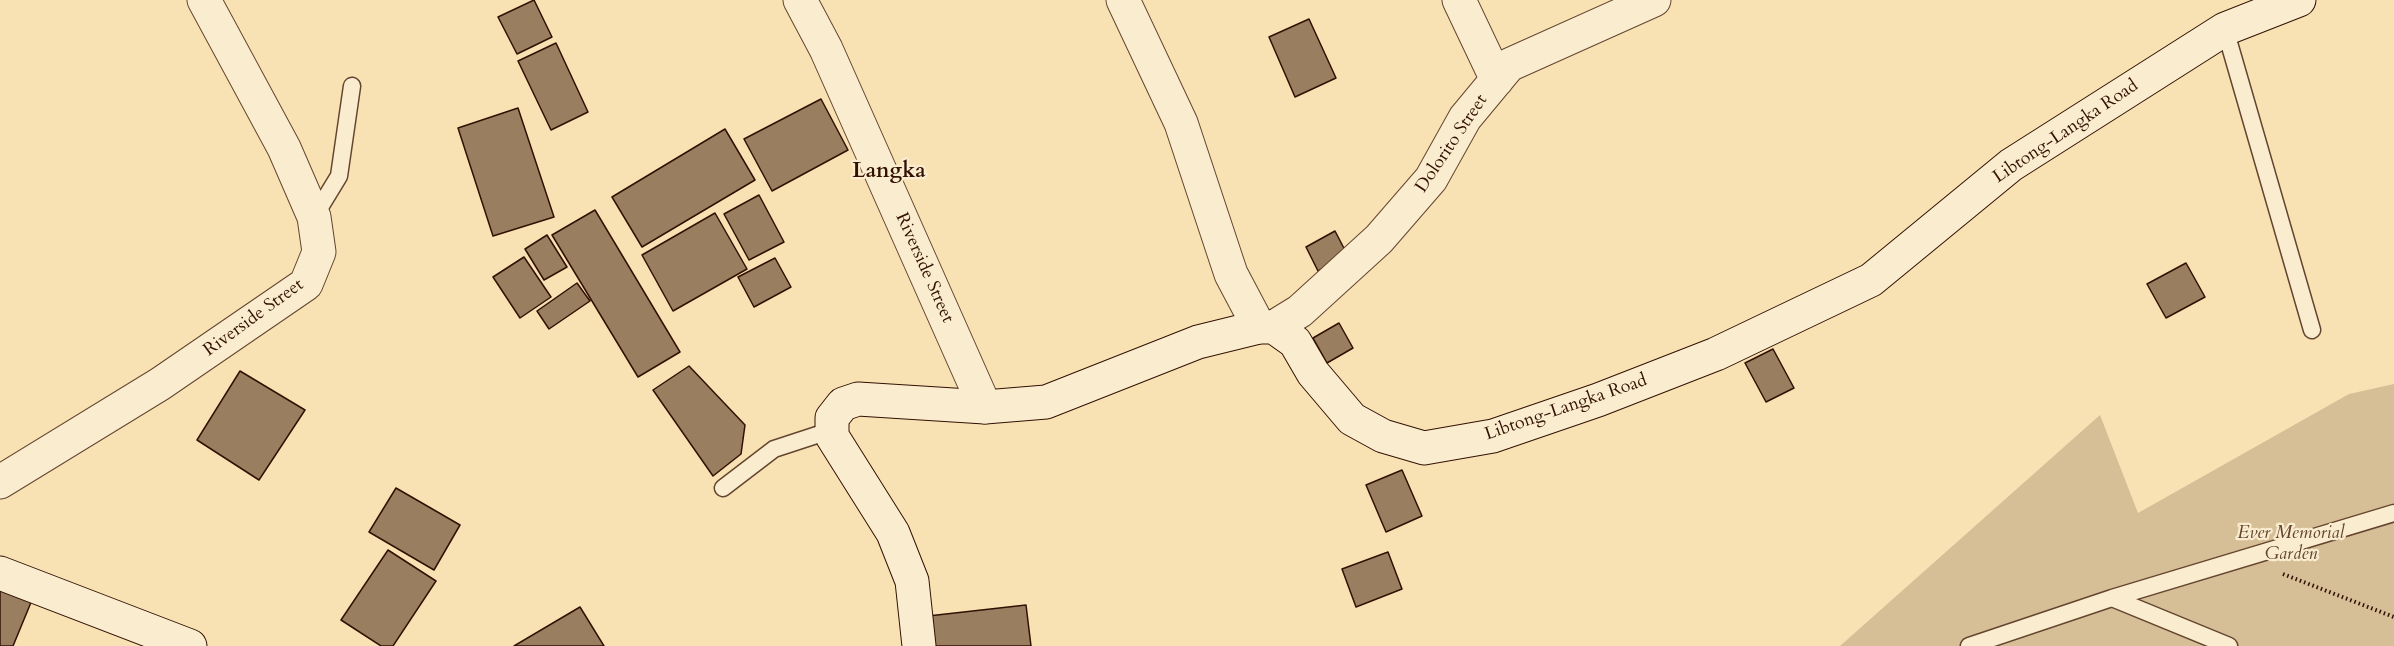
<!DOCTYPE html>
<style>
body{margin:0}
canvas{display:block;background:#f8e2b4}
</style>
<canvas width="2394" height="646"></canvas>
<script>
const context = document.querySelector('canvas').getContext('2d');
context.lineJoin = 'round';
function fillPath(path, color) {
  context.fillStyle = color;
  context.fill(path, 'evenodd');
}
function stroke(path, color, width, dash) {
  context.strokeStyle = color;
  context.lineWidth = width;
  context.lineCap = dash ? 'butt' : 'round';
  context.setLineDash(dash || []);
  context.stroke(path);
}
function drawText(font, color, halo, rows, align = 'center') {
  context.font = font + ' Cardo,serif';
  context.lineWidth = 4.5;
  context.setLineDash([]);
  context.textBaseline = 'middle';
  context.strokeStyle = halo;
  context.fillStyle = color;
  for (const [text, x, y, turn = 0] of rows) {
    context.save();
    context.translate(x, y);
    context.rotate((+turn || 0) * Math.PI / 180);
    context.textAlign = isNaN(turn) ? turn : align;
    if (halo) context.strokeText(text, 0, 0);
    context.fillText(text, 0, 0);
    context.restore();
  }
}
const green = new Path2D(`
 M 2394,384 L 2394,646 L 1840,646 L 2100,415 L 2138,513 L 2349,394 Z`);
const building = new Path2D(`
 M 534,0 L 552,37 L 517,54 L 498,17 Z
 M 1309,19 L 1336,78 L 1295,97 L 1269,37 Z
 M 556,43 L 588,112 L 551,130 L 518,61 Z
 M 821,99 L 848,150 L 772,191 L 744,139 Z
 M 518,108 L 554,217 L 493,236 L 458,128 Z
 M 725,129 L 755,180 L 642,247 L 612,197 Z
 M 759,195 L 784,242 L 749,260 L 724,214 Z
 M 595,210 L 680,352 L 638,377 L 552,235 Z
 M 715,213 L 747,269 L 673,311 L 642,255 Z
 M 1335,231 L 1348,256 L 1318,271 L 1306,247 Z
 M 547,235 L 567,267 L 544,280 L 525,249 Z
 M 524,257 L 551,297 L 520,318 L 493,277 Z
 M 775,258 L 791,287 L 754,307 L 738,277 Z
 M 2186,263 L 2205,297 L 2166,318 L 2147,284 Z
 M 577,283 L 590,301 L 549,329 L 537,311 Z
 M 1339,323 L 1353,348 L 1327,363 L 1313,338 Z
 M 1773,349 L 1794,388 L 1766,402 L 1745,363 Z
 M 689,366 L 745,425 L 741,454 L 713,476 L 653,390 Z
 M 240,371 L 305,410 L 259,480 L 197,440 Z
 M 1402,470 L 1422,516 L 1386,532 L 1366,485 Z
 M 396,488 L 460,525 L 434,570 L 369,532 Z
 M 388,550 L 436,581 L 393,646 L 381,646 L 341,620 Z
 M 1388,552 L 1402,589 L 1356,607 L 1342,569 Z
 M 0,588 L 32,600 L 13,646 L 0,646 Z
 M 1026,605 L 1031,646 L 932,646 L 928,616 Z
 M 580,607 L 604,646 L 514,646 Z`);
const path = new Path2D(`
 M 2283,574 L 2394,617`);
const service = new Path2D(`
 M 2225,29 L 2312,330
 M 314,217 L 339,176 L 352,86
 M 723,488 L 774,449 L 832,430
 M 2112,598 L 2394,513
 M 1969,646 L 2112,598 L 2229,646`);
const minor = new Path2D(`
 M 800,0 L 826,49 L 985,407
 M 1123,0 L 1181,123 L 1231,274 L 1259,327
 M 1459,0 L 1497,80
 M 1274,327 L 1300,311 L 1379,239 L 1431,179 L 1465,118 L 1509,65 L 1654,0
 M 0,482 L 160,384 L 306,284 L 319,252 L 314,217 L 284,148 L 204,0`);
const secondary = new Path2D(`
 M 0,573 L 190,646
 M 919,646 L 912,581 L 893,533 L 832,436 L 832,418 L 843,404 L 858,399 L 985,407 L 1046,402 L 1198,342 L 1259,327 L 1274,327 L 1295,342 L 1313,373 L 1352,419 L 1383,436 L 1424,448 L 1493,436 L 1598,400 L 1716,354 L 1871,280 L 2011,165 L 2225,29 L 2299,0`);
const streetNames = [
 ["Libtong-Langka Road",2066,132,-34],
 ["Dolorito Street",1452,144,-56],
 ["Riverside Street",924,268,66],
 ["Riverside Street",254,318,-36],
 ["Libtong-Langka Road",1566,408,-19]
];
const parkNames = [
 ["Ever Memorial",2291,534],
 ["Garden",2291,555]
];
const quarterNames = [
 ["Langka",889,172]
];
fillPath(green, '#d6be96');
fillPath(building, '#997e5f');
stroke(building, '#321103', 1.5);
stroke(service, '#64452f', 19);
stroke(minor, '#64452f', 35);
stroke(secondary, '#321103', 35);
stroke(path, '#321103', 4, [1.5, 3]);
stroke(service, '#faecce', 16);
stroke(minor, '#faecce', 33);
stroke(secondary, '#faecce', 33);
drawText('18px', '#321103', '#faecce', streetNames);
drawText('italic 18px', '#63452f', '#faecce', parkNames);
drawText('bold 21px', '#321103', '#faecce', quarterNames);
</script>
